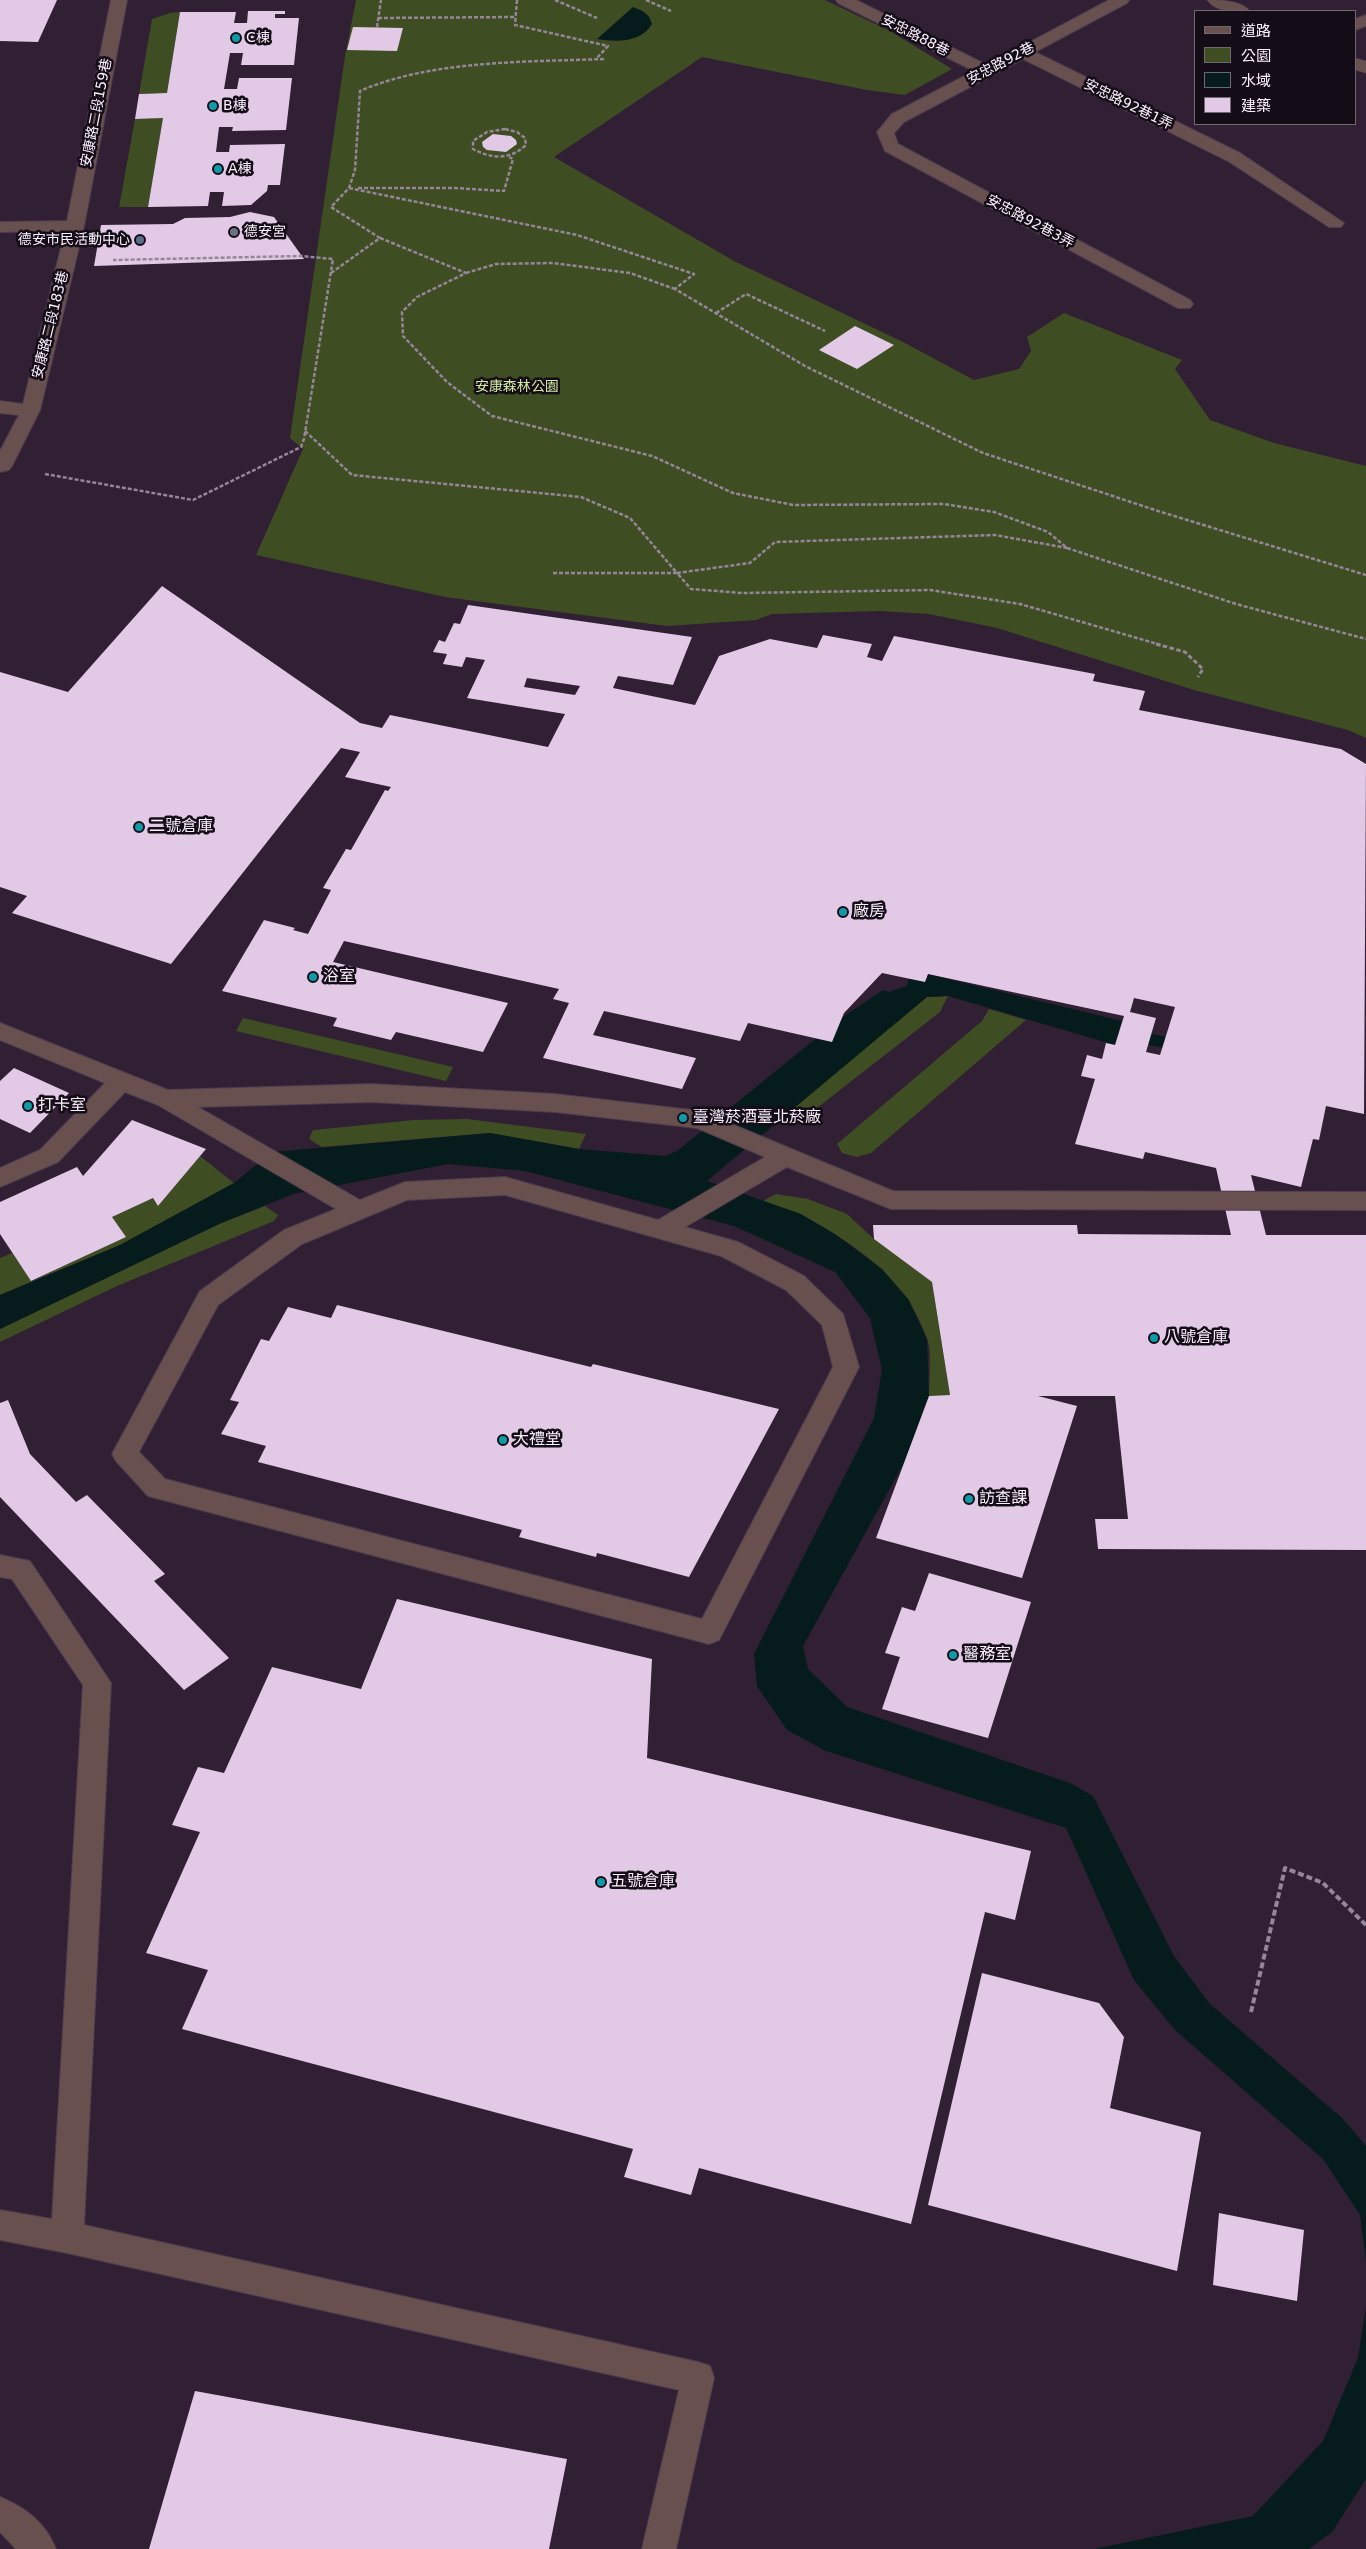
<!DOCTYPE html>
<meta charset="utf-8">
<style>
body{margin:0}
#map{position:relative;width:1366px;height:2549px;overflow:hidden;background:#311f34;font-family:"DejaVu Sans","Noto Sans TC",sans-serif}
canvas{display:block}
.legend{position:absolute;left:1194px;top:10px;width:162px;height:115px;box-sizing:border-box;background:#140c16;border:1px solid #716773;margin:0;padding:6px 9px;list-style:none;font-size:15px;color:#fcf0ff}
.legend li{display:flex;align-items:center;gap:10px;height:25px}
.legend b{width:25px;border:1px solid #716773}
</style>
<div id="map">
<canvas width="1366" height="2549"></canvas>
<ul class="legend">
<li><b style="height:6px;background:#67504e"></b>道路</li>
<li><b style="height:14px;background:#3f4d23"></b>公園</li>
<li><b style="height:14px;background:#061b1c"></b>水域</li>
<li><b style="height:14px;background:#e2cae6"></b>建築</li>
</ul>
</div>
<script>
const context = document.querySelector('canvas').getContext('2d');
context.lineJoin = 'round';
function fillPath(path, color) {
  context.fillStyle = color;
  context.fill(path, 'evenodd');
}
function stroke(path, color, width, dash) {
  context.strokeStyle = color;
  context.lineWidth = width;
  context.lineCap = dash ? 'butt' : 'round';
  context.setLineDash(dash || []);
  context.stroke(path);
}
function drawText(font, color, halo, rows, align = 'center') {
  context.font = font + ' "DejaVu Sans","Noto Sans TC",sans-serif';
  context.lineWidth = 5;
  context.setLineDash([]);
  context.textBaseline = 'middle';
  context.strokeStyle = halo;
  context.fillStyle = color;
  for (const [text, x, y, turn = 0] of rows) {
    context.save();
    context.translate(x, y);
    context.rotate((+turn || 0) * Math.PI / 180);
    context.textAlign = isNaN(turn) ? turn : align;
    if (halo) context.strokeText(text, 0, 0);
    context.fillText(text, 0, 0);
    context.restore();
  }
}
const green = new Path2D(`
 M 356,0 L 825,0 L 890,31 L 952,69 L 905,95 L 867,90 L 702,57 L 554,157 L 736,262 L 905,343 L 974,380 L 1019,369 L 1031,351 L 1027,337 L 1064,313 L 1182,360 L 1175,369 L 1210,420 L 1274,443 L 1366,466 L 1366,738 L 1348,730 L 1194,690 L 997,628 L 929,614 L 880,611 L 772,614 L 756,620 L 667,626 L 445,597 L 256,555 L 303,449 L 290,438 L 345,56 Z
 M 180,12 L 167,93 L 139,94 L 152,19 L 170,13 Z
 M 163,118 L 148,207 L 119,207 L 135,119 Z
 M 948,996 L 940,1012 L 799,1122 L 784,1115 L 927,997 Z
 M 989,1009 L 1026,1020 L 871,1153 L 857,1157 L 842,1153 L 837,1144 L 982,1021 Z
 M 243,1018 L 453,1067 L 446,1081 L 236,1031 Z
 M 467,1119 L 586,1134 L 579,1149 L 490,1133 L 322,1147 L 309,1139 L 313,1130 L 414,1120 Z
 M 200,1156 L 234,1183 L 120,1245 L 0,1295 L 0,1258 L 12,1253 L 32,1281 L 125,1237 L 112,1217 L 153,1198 L 158,1206 Z
 M 776,1194 L 808,1199 L 847,1214 L 874,1239 L 932,1282 L 950,1395 L 929,1396 C 929,1380 932,1352 927,1338 C 902,1267 830,1225 763,1201 Z
 M 265,1206 L 278,1215 L 274,1221 L 117,1286 L 0,1342 L 0,1329 L 219,1224 Z`);
const water = new Path2D(`
 M 633,7 C 643,11 649,13 652,24 C 641,43 616,42 597,39 Z
 M 928,974 L 1122,1021 L 1115,1045 L 948,996 L 927,997 L 707,1181 L 801,1214 L 835,1234 L 882,1269 L 909,1300 L 927,1340 L 929,1396 L 905,1461 L 803,1646 L 808,1669 L 847,1707 L 1070,1783 L 1093,1796 L 1174,1956 L 1209,2003 L 1343,2119 L 1366,2146 L 1366,2262 L 1360,2215 L 1323,2159 L 1175,2030 L 1134,1980 L 1066,1828 L 826,1751 L 787,1730 L 757,1686 L 754,1654 L 874,1418 L 882,1370 L 870,1318 L 835,1272 L 734,1226 L 525,1171 L 448,1164 L 293,1194 L 219,1224 L 0,1329 L 0,1295 L 120,1245 L 234,1183 L 272,1152 L 490,1133 L 579,1149 L 665,1156 L 677,1151 L 840,1019 L 883,990 L 889,992 L 907,986 L 909,978 L 925,982 Z
 M 1366,2307 L 1366,2479 L 1332,2532 L 1309,2549 L 1094,2549 L 1253,2516 L 1323,2441 L 1358,2358 Z`);
const stream = new Path2D(`
 M 1126,1028 L 1189,1042 L 1195,1044 L 1198,1048 L 1195,1052 L 1189,1054 L 1120,1038 L 1117,1034 L 1120,1030 Z`);
const building = new Path2D(`
 M 0,0 L 57,0 L 38,42 L 0,41 Z
 M 248,11 L 285,11 L 285,14 L 275,14 L 275,18 L 299,18 L 294,65 L 241,65 L 243,53 L 230,53 L 224,89 L 237,89 L 239,78 L 292,78 L 286,130 L 232,131 L 233,127 L 219,127 L 216,152 L 229,152 L 230,145 L 285,144 L 280,185 L 268,185 L 267,191 L 251,205 L 222,206 L 224,192 L 210,192 L 208,206 L 148,207 L 163,118 L 135,119 L 139,94 L 167,93 L 180,12 L 236,12 L 234,23 L 247,23 Z
 M 353,27 L 403,28 L 397,51 L 347,50 Z
 M 493,134 L 511,136 L 516,140 L 517,144 L 506,152 L 487,150 L 483,147 L 482,142 Z
 M 250,212 L 274,217 L 304,259 L 94,266 L 101,225 L 173,224 L 185,218 L 230,217 Z
 M 855,326 L 894,345 L 857,369 L 819,350 Z
 M 162,586 L 360,723 L 382,728 L 390,715 L 548,747 L 565,714 L 467,698 L 485,660 L 466,657 L 462,667 L 443,664 L 447,654 L 433,652 L 439,640 L 445,642 L 454,623 L 460,624 L 468,605 L 692,637 L 673,685 L 618,676 L 613,688 L 695,705 L 719,656 L 770,639 L 817,648 L 823,635 L 872,644 L 867,657 L 882,661 L 894,636 L 1095,674 L 1093,681 L 1145,691 L 1139,710 L 1341,749 L 1366,764 L 1364,1114 L 1326,1106 L 1319,1140 L 1313,1139 L 1301,1187 L 1251,1175 L 1266,1235 L 1366,1235 L 1366,1550 L 1098,1549 L 1095,1519 L 1128,1519 L 1115,1396 L 1038,1396 L 1077,1406 L 1022,1578 L 876,1538 L 929,1396 L 950,1395 L 932,1282 L 874,1239 L 873,1225 L 1077,1225 L 1078,1234 L 1231,1235 L 1216,1168 L 1145,1152 L 1143,1159 L 1075,1144 L 1095,1079 L 1081,1076 L 1087,1055 L 1102,1059 L 1106,1043 L 1115,1045 L 1124,1016 L 928,974 L 925,982 L 882,973 L 844,1013 L 832,1042 L 748,1023 L 740,1041 L 604,1011 L 593,1035 L 696,1058 L 682,1089 L 543,1058 L 569,1003 L 553,999 L 559,989 L 344,941 L 333,962 L 508,1003 L 483,1052 L 396,1032 L 391,1040 L 333,1026 L 337,1018 L 222,991 L 264,920 L 295,928 L 293,930 L 308,934 L 331,890 L 323,888 L 346,849 L 351,850 L 385,790 L 388,791 L 391,787 L 345,777 L 360,752 L 341,748 L 171,964 L 12,913 L 27,896 L 0,887 L 0,672 L 68,692 ZM 527,678 L 580,686 L 575,695 L 524,687 ZM 1134,998 L 1175,1007 L 1160,1055 L 1146,1052 L 1156,1018 L 1130,1012 Z
 M 14,1068 L 69,1093 L 30,1133 L 0,1119 L 0,1081 Z
 M 132,1120 L 206,1149 L 158,1206 L 153,1198 L 112,1217 L 126,1237 L 31,1281 L 0,1234 L 0,1202 L 77,1167 L 83,1176 Z
 M 337,1305 L 591,1367 L 593,1364 L 779,1409 L 689,1577 L 597,1553 L 596,1557 L 519,1537 L 522,1530 L 258,1462 L 266,1446 L 221,1434 L 239,1402 L 230,1400 L 261,1339 L 269,1341 L 288,1307 L 331,1318 Z
 M 8,1400 L 30,1454 L 76,1502 L 87,1495 L 165,1574 L 154,1581 L 229,1658 L 184,1690 L 0,1497 L 0,1403 Z
 M 929,1573 L 1031,1602 L 988,1738 L 882,1709 L 900,1657 L 885,1653 L 902,1607 L 915,1611 Z
 M 397,1599 L 652,1659 L 647,1758 L 1031,1851 L 1015,1920 L 985,1912 L 911,2224 L 699,2168 L 691,2195 L 624,2177 L 633,2149 L 182,2029 L 208,1970 L 146,1953 L 200,1832 L 172,1825 L 198,1767 L 224,1773 L 272,1667 L 361,1689 Z
 M 982,1973 L 1099,2003 L 1124,2037 L 1110,2108 L 1201,2132 L 1177,2271 L 928,2205 Z
 M 1219,2213 L 1304,2230 L 1297,2301 L 1213,2285 Z
 M 195,2391 L 567,2459 L 549,2549 L 149,2549 Z`);
const pathFar2 = new Path2D(`
 M 517,0 L 515,25 L 608,46 L 596,59
 M 555,0 L 597,18
 M 646,0 L 671,11
 M 378,18 L 515,17
 M 377,27 L 381,0
 M 505,129 L 517,132 L 525,138 L 526,145 C 510,160 492,159 473,149 L 473,141 L 487,132 Z
 M 349,188 L 577,235 L 694,274 L 675,289 L 805,366 L 983,453 L 1158,511 L 1366,575
 M 358,188 L 454,188 L 504,191 L 513,159 L 509,157
 M 380,238 L 466,273 L 417,297 L 402,312 L 403,336 L 447,382 L 492,416 L 652,456 L 733,493 L 793,505 L 944,504 L 994,512 L 1048,532 L 1067,548 L 1236,604 L 1366,639
 M 331,273 L 380,238 L 331,207 L 349,188 L 355,170 L 360,91 C 431,60 527,62 604,59
 M 466,273 L 496,264 L 553,263 L 630,273 L 675,289
 M 716,313 L 746,294 L 825,331
 M 305,431 L 352,475 L 581,497 L 630,518 L 677,573 L 750,563 L 775,542 L 995,535 L 1067,548
 M 45,474 L 193,500 L 301,447 L 304,439 L 333,259 L 301,256 L 113,260
 M 553,573 L 677,573 L 691,589 L 742,593 L 930,590 L 1020,604 L 1161,645`);
const pathFar1 = new Path2D(`
 M 1156,644 L 1185,652 L 1203,669 L 1198,677`);
const path = new Path2D(`
 M 1251,2012 L 1285,1868 L 1323,1883 L 1366,1925`);
const service = new Path2D(`
 M 111,0 L 127,0 L 84,226 L 40,410 L 12,466 L 9,470 L 0,472 L 0,451 L 19,415 L 0,413 L 0,401 L 23,404 L 65,231 L 0,232 L 0,222 L 67,221 Z
 M 836,0 L 856,0 L 987,65 L 1109,0 L 1129,0 L 1127,3 L 1035,52 L 1240,153 L 1344,223 L 1341,227 L 1329,227 L 1228,161 L 1023,59 L 904,122 L 894,133 L 898,144 L 1190,300 L 1193,304 L 1190,308 L 1178,308 L 885,151 L 877,132 L 892,114 L 974,71 L 838,3 Z
 M 1366,15 L 1366,26 L 1355,30 L 1355,19 Z
 M 0,1023 L 168,1090 L 371,1084 L 555,1094 L 700,1111 L 893,1191 L 1366,1192 L 1366,1210 L 891,1209 L 787,1167 L 685,1227 L 738,1242 L 804,1276 L 843,1314 L 859,1367 L 719,1640 L 709,1644 L 148,1496 L 116,1461 L 112,1454 L 200,1291 L 284,1230 L 336,1209 L 158,1105 L 125,1092 L 58,1162 L 0,1187 L 0,1168 L 40,1150 L 105,1083 L 0,1040 ZM 371,1102 L 555,1112 L 697,1128 L 765,1157 L 658,1220 L 505,1177 L 405,1182 L 360,1200 L 198,1107 ZM 505,1195 L 721,1256 L 786,1290 L 822,1325 L 833,1367 L 702,1619 L 165,1479 L 139,1452 L 218,1305 L 302,1244 L 407,1200 Z
 M 0,1555 L 30,1561 L 111,1683 L 84,2225 L 698,2362 L 710,2366 L 714,2378 L 676,2549 L 642,2549 L 679,2390 L 67,2253 L 0,2240 L 0,2210 L 52,2219 L 83,1685 L 12,1579 L 0,1577 Z
 M 0,2497 C 26,2508 45,2522 56,2549 L 16,2549 L 0,2532 Z`);
const minor = new Path2D(`
 M 1207,0 C 1221,0 1241,0 1250,11 C 1236,12 1216,13 1207,0 Z
 M 1355,58 L 1366,61 L 1366,73 L 1355,70 Z`);
const markers = [
 [236,38,5,"#0f9aa8"],
 [213,106,5,"#0f9aa8"],
 [218,169,5,"#0f9aa8"],
 [234,232,5,"#6b7280"],
 [140,240,5,"#5c6f8a"],
 [139,827,5,"#0f9aa8"],
 [843,912,5,"#0f9aa8"],
 [313,977,5,"#0f9aa8"],
 [28,1106,5,"#0f9aa8"],
 [683,1118,5,"#0f9aa8"],
 [1154,1338,5,"#0f9aa8"],
 [503,1440,5,"#0f9aa8"],
 [969,1499,5,"#0f9aa8"],
 [953,1655,5,"#0f9aa8"],
 [601,1882,5,"#0f9aa8"]
];
const farStreetnames = [
 ["安忠路88巷",915,36,27],
 ["安忠路92巷",1001,64,-28],
 ["安忠路92巷1弄",1128,105,26],
 ["安康路二段159巷",97,113,-79],
 ["安忠路92巷3弄",1030,222,28],
 ["安康路二段183巷",51,325,-76]
];
const farPoinames = [
 ["C棟",246,38],
 ["B棟",223,106],
 ["A棟",228,169],
 ["德安宮",244,232],
 ["德安市民活動中心",130,240,"right"]
];
const farParknames = [
 ["安康森林公園",517,387]
];
const poiNames = [
 ["二號倉庫",149,827],
 ["廠房",853,912],
 ["浴室",323,977],
 ["打卡室",38,1106],
 ["臺灣菸酒臺北菸廠",693,1118],
 ["八號倉庫",1164,1338],
 ["大禮堂",513,1440],
 ["訪查課",979,1499],
 ["醫務室",963,1655],
 ["五號倉庫",611,1882]
];
fillPath(green, '#3f4d23');
fillPath(water, '#061b1c');
fillPath(stream, '#061b1c');
fillPath(building, '#e2cae6');
stroke(service, '#4d3c50', 2);
stroke(minor, '#4d3c50', 1);
stroke(pathFar2, '#958698', 2.5, [4, 2]);
stroke(pathFar1, '#958698', 3, [4.5, 2.5]);
stroke(path, '#958698', 4, [6, 3]);
fillPath(service, '#67504e');
fillPath(minor, '#67504e');
for (const [x, y, r, color] of markers) {
  const dot = new Path2D();
  dot.arc(x, y, r, 0, 2 * Math.PI);
  context.fillStyle = color;
  context.fill(dot);
  stroke(dot, '#140c16', 2);
}
drawText('14px', '#fcf0ff', '#140c16', farStreetnames);
drawText('14px', '#fcf0ff', '#140c16', farPoinames, 'left');
drawText('14px', '#d1eba3', '#140c16', farParknames);
drawText('16px', '#fcf0ff', '#140c16', poiNames, 'left');
</script>
